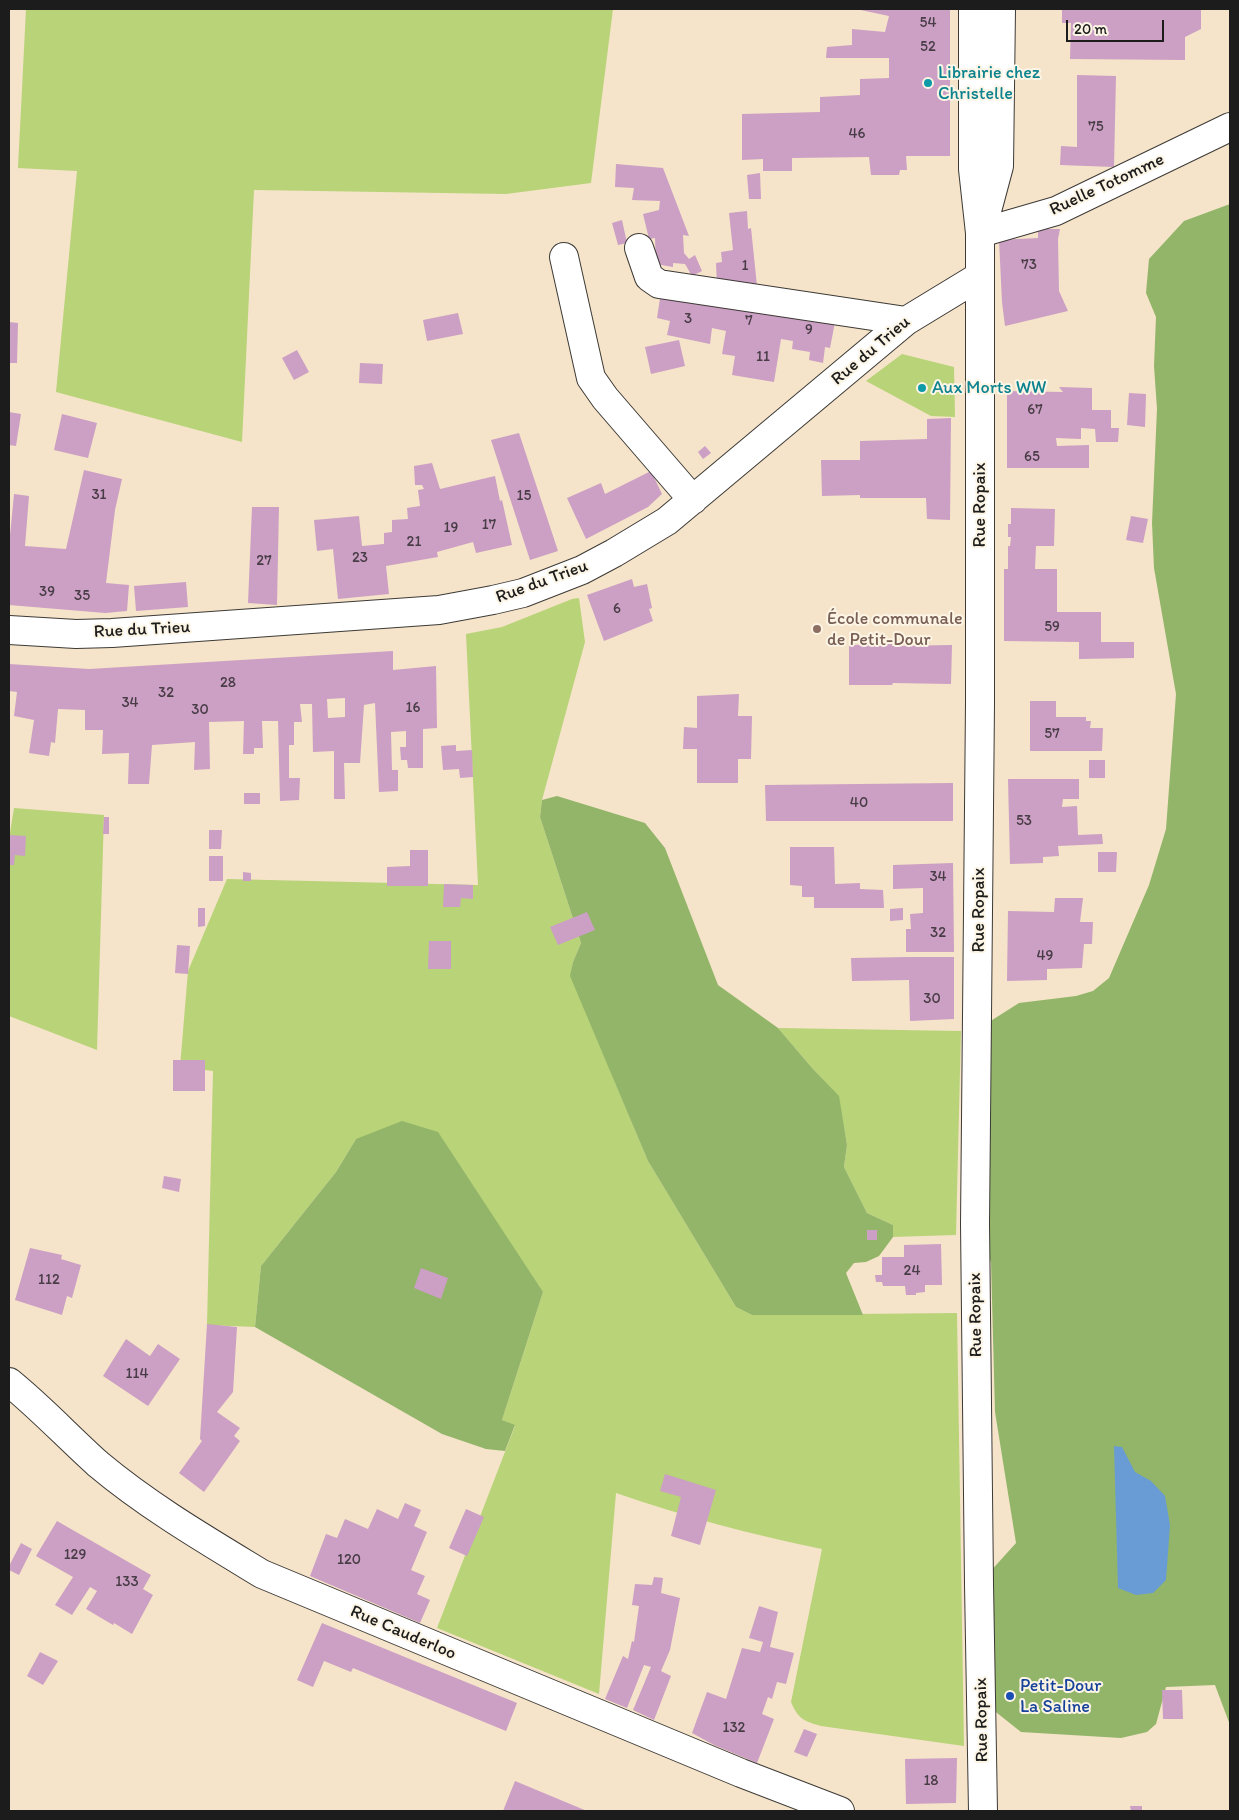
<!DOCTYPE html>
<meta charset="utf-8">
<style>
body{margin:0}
#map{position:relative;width:1239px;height:1820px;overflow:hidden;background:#f5e4c9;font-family:Itim,sans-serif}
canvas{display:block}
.frame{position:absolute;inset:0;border:10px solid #1c1c1c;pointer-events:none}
.scale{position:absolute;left:1066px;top:20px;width:98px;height:22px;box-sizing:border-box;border:2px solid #1c1c1c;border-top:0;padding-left:6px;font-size:15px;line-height:18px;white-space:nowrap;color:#1c1c1c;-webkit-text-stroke:4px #fcf5e5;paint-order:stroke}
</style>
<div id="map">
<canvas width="1239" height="1820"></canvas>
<div class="frame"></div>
<div class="scale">20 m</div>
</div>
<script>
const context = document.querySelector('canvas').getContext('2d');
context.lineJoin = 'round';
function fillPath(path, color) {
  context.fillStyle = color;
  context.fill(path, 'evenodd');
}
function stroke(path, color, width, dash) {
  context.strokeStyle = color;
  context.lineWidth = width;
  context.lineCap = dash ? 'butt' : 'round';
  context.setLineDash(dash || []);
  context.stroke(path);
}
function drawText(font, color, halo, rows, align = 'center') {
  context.font = font + ' Itim,sans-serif';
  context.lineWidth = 4;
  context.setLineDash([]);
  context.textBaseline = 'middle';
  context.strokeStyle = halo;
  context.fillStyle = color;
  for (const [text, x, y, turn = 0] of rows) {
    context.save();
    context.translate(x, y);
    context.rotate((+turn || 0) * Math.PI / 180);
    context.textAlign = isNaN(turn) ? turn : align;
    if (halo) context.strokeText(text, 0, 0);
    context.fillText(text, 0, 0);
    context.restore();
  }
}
const green = new Path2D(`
 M 26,9 L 613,9 L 591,183 L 506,194 L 254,190 L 242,442 L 56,392 L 77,171 L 18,168 Z
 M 902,354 L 954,367 L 955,417 L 931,416 L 866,381 Z
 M 579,598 L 585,642 L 542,800 L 540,817 L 581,943 L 573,962 L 571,976 L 648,1161 L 736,1307 L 752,1315 L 957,1313 L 964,1746 L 821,1726 C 804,1721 798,1719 791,1702 L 822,1549 C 752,1535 683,1516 616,1493 L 599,1694 L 437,1628 L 515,1426 L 502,1420 L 543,1292 L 356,1139 L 336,1172 L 261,1266 L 255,1327 L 207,1325 L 213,1071 L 180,1067 L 188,971 L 227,879 L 478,885 L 466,634 L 502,627 L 572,599 Z
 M 14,808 L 104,815 L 97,1050 L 9,1016 L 9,839 Z
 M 778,1028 L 961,1031 L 956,1235 L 893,1237 L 893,1225 L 867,1213 L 844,1167 L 847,1145 L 838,1096 L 813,1069 Z`);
const forest = new Path2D(`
 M 1230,204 L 1230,1725 L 1215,1685 L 1166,1687 L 1156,1724 L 1147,1732 L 1121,1738 L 1021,1732 L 982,1701 L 979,1584 L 1016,1543 L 995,1412 L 991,1262 L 975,1224 L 978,1029 L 1019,1003 L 1076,996 L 1093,991 L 1109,978 L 1149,885 L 1166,829 L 1176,694 L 1154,568 L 1152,523 L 1157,409 L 1154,366 L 1156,317 L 1146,293 L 1149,259 L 1184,221 Z
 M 557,796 L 645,823 L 665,848 L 718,985 L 778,1028 L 813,1069 L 839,1096 L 847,1145 L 844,1167 L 867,1213 L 893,1225 L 893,1237 L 879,1256 L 866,1262 L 854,1263 L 846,1273 L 863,1315 L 752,1315 L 736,1307 L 648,1161 L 570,976 L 573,962 L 581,943 L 540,817 L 542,800 Z
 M 402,1121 L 438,1132 L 543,1292 L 502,1420 L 515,1425 L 505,1451 L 486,1449 L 442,1434 L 255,1327 L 261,1266 L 336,1172 L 356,1139 Z`);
const water = new Path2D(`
 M 1114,1446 L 1122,1447 L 1135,1472 L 1151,1481 L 1165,1496 L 1170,1525 L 1166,1580 L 1153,1593 L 1136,1595 L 1118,1588 Z`);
const building = new Path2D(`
 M 856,9 L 950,9 L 950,156 L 906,156 L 907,170 L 900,170 L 899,175 L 871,175 L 869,157 L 792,158 L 792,171 L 763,171 L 763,159 L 742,160 L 742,114 L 820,112 L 820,97 L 860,95 L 860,79 L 889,78 L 889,58 L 826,58 L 827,47 L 852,45 L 852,29 L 885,32 L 889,16 Z
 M 1071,9 L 1201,9 L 1201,29 L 1185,37 L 1185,60 L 1070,59 L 1071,23 L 1062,23 L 1062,10 Z
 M 1077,75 L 1116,76 L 1114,167 L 1060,165 L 1061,146 L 1077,147 Z
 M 616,164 L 663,168 L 689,236 L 683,235 L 684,253 L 689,259 L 695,255 L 702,271 L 692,276 L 685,264 L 673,263 L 673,267 L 656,264 L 655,238 L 649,239 L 643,214 L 659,210 L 660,201 L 632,200 L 634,188 L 615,187 Z
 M 760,173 L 761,199 L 749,199 L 747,175 Z
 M 747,211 L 748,229 L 751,228 L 757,286 L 737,289 L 736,281 L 717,284 L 716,263 L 722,262 L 721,252 L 733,250 L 729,213 Z
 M 622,220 L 627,243 L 618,245 L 612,223 Z
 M 1038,229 L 1060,229 L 1058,239 L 1059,291 L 1068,311 L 1005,326 L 1002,302 L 999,240 L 1038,238 Z
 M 661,292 L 835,322 L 830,348 L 825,347 L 823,363 L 809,360 L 810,352 L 792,349 L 793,341 L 781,339 L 774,382 L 732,375 L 735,356 L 722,354 L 726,331 L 712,328 L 710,344 L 667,335 L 670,321 L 657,318 Z
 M 458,313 L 463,334 L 427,341 L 423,320 Z
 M 9,322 L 18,323 L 17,363 L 9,363 Z
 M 679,340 L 685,366 L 651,374 L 645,347 Z
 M 297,350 L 309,372 L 294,380 L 282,358 Z
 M 360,363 L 383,364 L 382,384 L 359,383 Z
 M 1059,387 L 1092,388 L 1092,410 L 1111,410 L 1111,428 L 1119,428 L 1118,442 L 1096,442 L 1095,429 L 1081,428 L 1081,439 L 1056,438 L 1057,446 L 1089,445 L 1089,468 L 1007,468 L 1007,391 L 1063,392 Z
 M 1129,393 L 1146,394 L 1145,427 L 1127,425 Z
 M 9,412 L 21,414 L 16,446 L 9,445 Z
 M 62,414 L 97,423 L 88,458 L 54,450 Z
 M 951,418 L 950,520 L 927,519 L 926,498 L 860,498 L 860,495 L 822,496 L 821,460 L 860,460 L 860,441 L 927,439 L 927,419 Z
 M 519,433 L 558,551 L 530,560 L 491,440 Z
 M 705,446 L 711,453 L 703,459 L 698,452 Z
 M 432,463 L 440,489 L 495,476 L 500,501 L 502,500 L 512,545 L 476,553 L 473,542 L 437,552 L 438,557 L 386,566 L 389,594 L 338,599 L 333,549 L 317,551 L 314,520 L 359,516 L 362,546 L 384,544 L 384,533 L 392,532 L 392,520 L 408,519 L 407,508 L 420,506 L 418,490 L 424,489 L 422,485 L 415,485 L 414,466 Z
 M 84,470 L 122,479 L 115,510 L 106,583 L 129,585 L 127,611 L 105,613 L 9,605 L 9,546 L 14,494 L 29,496 L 25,546 L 66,549 Z
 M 651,471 L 662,494 L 648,507 L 586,539 L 567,498 L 601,483 L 605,494 Z
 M 252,507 L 279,507 L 277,605 L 248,603 Z
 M 1011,508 L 1055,509 L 1054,546 L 1036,546 L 1035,569 L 1057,569 L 1057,612 L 1101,612 L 1101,642 L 1134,642 L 1134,658 L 1079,659 L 1079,642 L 1004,641 L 1004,569 L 1008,569 L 1008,546 L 1010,546 L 1011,537 L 1008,537 L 1008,524 L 1011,524 Z
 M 1131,516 L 1148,519 L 1143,543 L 1126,540 Z
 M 632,579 L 634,587 L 647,584 L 652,608 L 649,609 L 653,621 L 604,641 L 587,595 Z
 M 186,582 L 188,607 L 136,611 L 134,586 Z
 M 892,644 L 892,646 L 952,645 L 951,684 L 893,683 L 892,685 L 849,685 L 849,645 Z
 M 393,651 L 393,670 L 436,666 L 437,728 L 423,729 L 423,768 L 408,768 L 407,760 L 401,760 L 400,747 L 406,747 L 406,731 L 391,732 L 392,770 L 398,770 L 398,791 L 379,792 L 375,703 L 364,705 L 360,763 L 344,763 L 345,799 L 334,799 L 334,751 L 313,752 L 312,704 L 300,704 L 302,722 L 294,722 L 294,745 L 289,745 L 289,778 L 300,778 L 299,800 L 280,801 L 278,721 L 262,721 L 263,748 L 254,748 L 254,754 L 243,754 L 244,721 L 209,722 L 210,769 L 194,770 L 195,742 L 152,745 L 149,784 L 128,784 L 129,753 L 102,754 L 103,730 L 85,730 L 85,710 L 58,709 L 55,743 L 51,742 L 49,756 L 29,753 L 34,720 L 14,716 L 17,692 L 9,691 L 9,664 L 89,669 ZM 345,698 L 345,717 L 328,718 L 327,699 Z
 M 739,694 L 738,716 L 752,716 L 751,759 L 738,759 L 738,783 L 697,783 L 697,749 L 683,749 L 684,727 L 697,728 L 697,696 Z
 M 1030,701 L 1056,701 L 1056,717 L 1086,717 L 1086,721 L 1091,721 L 1090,728 L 1103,728 L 1102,751 L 1030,751 Z
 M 456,745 L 456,751 L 472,750 L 473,777 L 460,778 L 459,769 L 443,770 L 441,746 Z
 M 1089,760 L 1105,760 L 1105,778 L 1089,778 Z
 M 1008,779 L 1079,779 L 1079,799 L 1063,799 L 1062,807 L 1077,806 L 1078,835 L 1102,834 L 1103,844 L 1058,846 L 1059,856 L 1043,857 L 1043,863 L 1010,864 Z
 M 953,783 L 953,821 L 766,821 L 765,785 Z
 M 244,793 L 260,793 L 260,804 L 244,804 Z
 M 104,817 L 109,817 L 109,834 L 103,834 Z
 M 209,830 L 222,830 L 221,849 L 209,849 Z
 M 9,835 L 26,836 L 25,856 L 15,855 L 14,865 L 9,865 Z
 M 790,847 L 834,847 L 835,884 L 860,883 L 860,889 L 883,890 L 884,908 L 814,908 L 814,897 L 802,897 L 802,886 L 790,885 Z
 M 410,850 L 428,850 L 428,886 L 387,886 L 387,867 L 410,866 Z
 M 1098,852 L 1117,852 L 1116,872 L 1098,872 Z
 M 209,856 L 223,856 L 223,881 L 209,881 Z
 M 953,863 L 954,952 L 906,952 L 906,929 L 911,929 L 910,914 L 923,913 L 923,888 L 893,889 L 893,865 Z
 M 243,872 L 251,873 L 251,881 L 243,881 Z
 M 444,884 L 473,885 L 473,899 L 461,898 L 460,907 L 443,907 Z
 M 1055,898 L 1083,898 L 1080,922 L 1093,922 L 1092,944 L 1084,944 L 1082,968 L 1047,969 L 1047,980 L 1007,981 L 1008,911 L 1054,912 Z
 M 198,908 L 205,908 L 205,926 L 198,927 Z
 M 903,908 L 903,920 L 890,921 L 890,909 Z
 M 587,912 L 595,930 L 558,945 L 550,927 Z
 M 429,941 L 451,941 L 451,969 L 428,969 Z
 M 177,945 L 190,946 L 188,974 L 175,973 Z
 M 909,957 L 954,957 L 954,1019 L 910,1021 L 909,980 L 852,981 L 851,958 Z
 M 173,1060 L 205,1060 L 205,1091 L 173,1091 Z
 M 164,1176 L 181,1179 L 179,1192 L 162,1188 Z
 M 867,1230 L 877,1230 L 877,1240 L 867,1240 Z
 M 941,1244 L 942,1285 L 925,1285 L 925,1292 L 916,1293 L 916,1295 L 906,1295 L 905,1286 L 883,1286 L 882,1282 L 876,1282 L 875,1275 L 882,1275 L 882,1257 L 904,1257 L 904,1245 Z
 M 30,1248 L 62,1255 L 61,1259 L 81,1265 L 72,1298 L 67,1296 L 62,1315 L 15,1300 Z
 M 421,1268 L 448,1278 L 441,1299 L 414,1288 Z
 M 207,1324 L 237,1327 L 233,1392 L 217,1412 L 240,1428 L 234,1436 L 240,1441 L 204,1492 L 179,1473 L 202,1441 L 200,1439 Z
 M 126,1339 L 150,1356 L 158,1344 L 180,1359 L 148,1406 L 103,1376 Z
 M 665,1474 L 716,1490 L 700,1545 L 671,1536 L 681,1497 L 660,1491 Z
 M 405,1503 L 421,1510 L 414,1526 L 427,1532 L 411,1570 L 425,1576 L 417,1594 L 430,1600 L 420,1623 L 310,1576 L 326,1534 L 337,1538 L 345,1519 L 368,1529 L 377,1509 L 398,1519 Z
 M 466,1509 L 484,1517 L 467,1556 L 449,1548 Z
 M 57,1521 L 151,1575 L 143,1589 L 153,1595 L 132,1634 L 114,1623 L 113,1625 L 86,1609 L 97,1591 L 90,1587 L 72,1615 L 55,1605 L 73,1577 L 36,1556 Z
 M 21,1543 L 32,1549 L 19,1575 L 9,1570 L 9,1566 Z
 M 654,1577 L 663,1578 L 661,1593 L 680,1598 L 670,1650 L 661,1671 L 671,1676 L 654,1720 L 633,1710 L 651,1667 L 644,1665 L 627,1708 L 605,1699 L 623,1656 L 628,1659 L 632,1641 L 634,1642 L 639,1606 L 632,1605 L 635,1584 L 652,1585 Z
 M 759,1606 L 778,1612 L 770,1647 L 794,1653 L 786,1684 L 777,1682 L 772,1699 L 768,1697 L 762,1714 L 774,1719 L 757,1763 L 714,1745 L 692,1733 L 707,1692 L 726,1699 L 742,1648 L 760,1652 L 763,1642 L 749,1638 Z
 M 322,1623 L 517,1703 L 506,1731 L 353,1668 L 351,1672 L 324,1661 L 313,1687 L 297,1680 Z
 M 40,1652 L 58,1661 L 43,1685 L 27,1676 Z
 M 1162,1690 L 1182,1690 L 1183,1719 L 1163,1719 Z
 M 804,1729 L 817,1734 L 807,1757 L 794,1752 Z
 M 957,1758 L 956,1803 L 906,1804 L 905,1759 Z
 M 515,1781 L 587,1811 L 503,1811 Z
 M 1130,1806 L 1142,1806 L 1142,1811 L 1131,1811 Z`);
const minor = new Path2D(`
 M 973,9 L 973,169 L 980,233 L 980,703 L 975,1224 L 979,1584 L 983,1811
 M 984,222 L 999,166 L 1001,9
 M 980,233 L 1056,211 L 1230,127
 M 639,248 L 649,277 L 659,284 L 906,321
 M 564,257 L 591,378 L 605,398 L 693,500
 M 9,630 L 76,634 L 112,633 L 439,610 L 493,600 L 523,593 L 582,570 L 614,553 L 667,521 L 906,321 L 980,276
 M 9,1382 C 40,1407 68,1437 98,1464 C 148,1506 206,1540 262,1574 L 741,1773 L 840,1811`);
const markers = [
 [928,83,5,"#0f9aa8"],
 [922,388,5,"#0f9aa8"],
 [817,629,5,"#8d6e63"],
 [1010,1696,5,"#1a4fb4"]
];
const numberNames = [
 ["54",928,23],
 ["52",928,47],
 ["75",1096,127],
 ["46",857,134],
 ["73",1029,265],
 ["1",745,266],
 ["3",688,319],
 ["7",749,321],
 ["9",809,330],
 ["11",763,357],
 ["67",1035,410],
 ["65",1032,457],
 ["31",99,495],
 ["15",524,496],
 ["17",489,525],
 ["19",451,528],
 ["21",414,542],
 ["23",360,558],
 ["27",264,561],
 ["39",47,592],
 ["35",82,596],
 ["6",617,609],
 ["59",1052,627],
 ["28",228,683],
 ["32",166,693],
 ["34",130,703],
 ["16",413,708],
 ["30",200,710],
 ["57",1052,734],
 ["40",859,803],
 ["53",1024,821],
 ["34",938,877],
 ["32",938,933],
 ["49",1045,956],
 ["30",932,999],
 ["24",912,1271],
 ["112",49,1280],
 ["114",137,1374],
 ["129",75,1555],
 ["120",349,1560],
 ["133",127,1582],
 ["132",734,1728],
 ["18",931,1781]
];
const cultureNames = [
 ["Librairie chez",938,73],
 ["Christelle",938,94],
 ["Aux Morts WW",932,388]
];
const streetNames = [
 ["Ruelle Totomme",1107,185,-25],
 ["Rue du Trieu",871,351,-40],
 ["Rue Ropaix",980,505,-90],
 ["Rue du Trieu",542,582,-20],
 ["Rue du Trieu",142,630,-3],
 ["Rue Ropaix",979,910,-90],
 ["Rue Ropaix",976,1315,-91],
 ["Rue Cauderloo",403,1633,23],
 ["Rue Ropaix",982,1720,-91]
];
const educationNames = [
 ["École communale",827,619],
 ["de Petit-Dour",827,640]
];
const transitNames = [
 ["Petit-Dour",1020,1686],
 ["La Saline",1020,1707]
];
fillPath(green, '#b9d379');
fillPath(forest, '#92b569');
fillPath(water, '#699cd4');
fillPath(building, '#cc9fc4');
stroke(minor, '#3d3a36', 30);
stroke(minor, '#fff', 28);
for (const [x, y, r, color] of markers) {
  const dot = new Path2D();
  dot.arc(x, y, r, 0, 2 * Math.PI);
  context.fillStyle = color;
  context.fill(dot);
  stroke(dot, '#fcf5e5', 2);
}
drawText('15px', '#483d46', null, numberNames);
drawText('18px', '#0d838f', '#fcf5e5', cultureNames, 'left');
drawText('18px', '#1c1c1c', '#fcf5e5', streetNames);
drawText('18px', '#785e54', '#fcf5e5', educationNames, 'left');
drawText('18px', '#164399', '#fcf5e5', transitNames, 'left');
</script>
